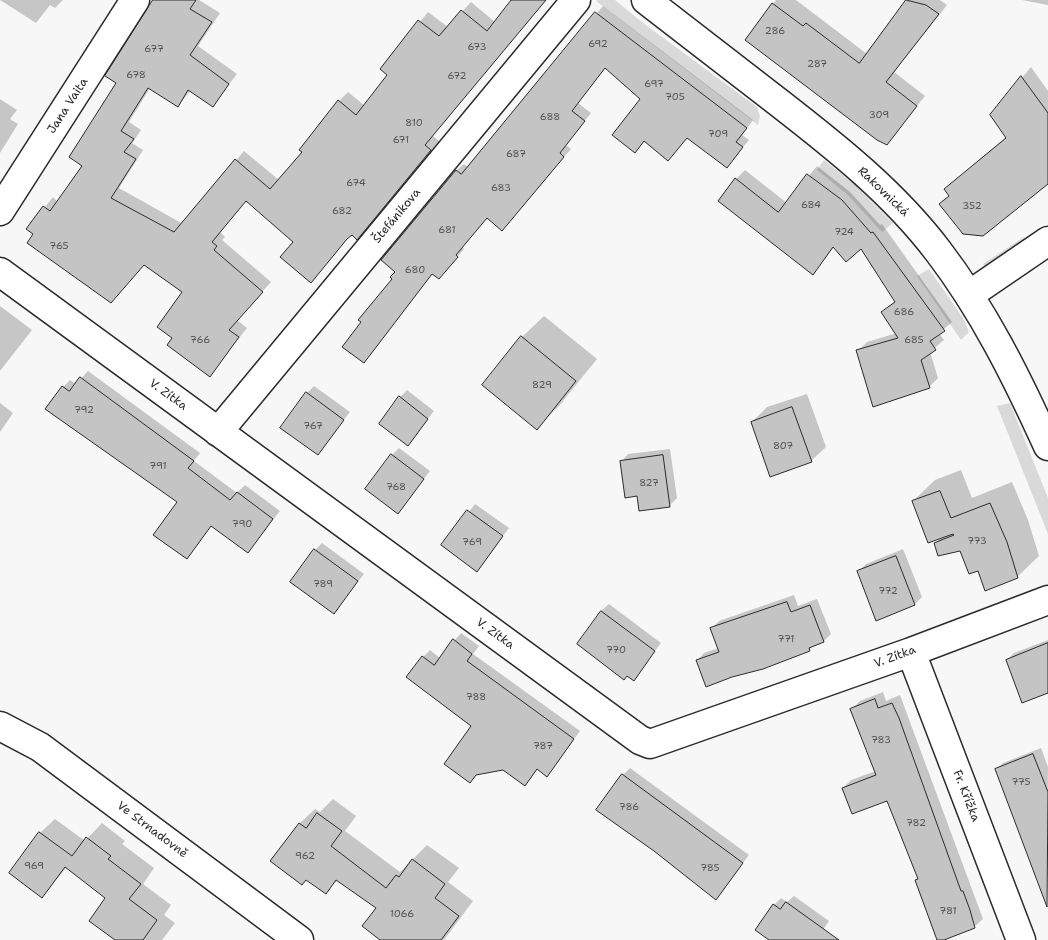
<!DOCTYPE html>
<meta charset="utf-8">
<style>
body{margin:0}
canvas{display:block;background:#f7f7f7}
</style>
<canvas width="1048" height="940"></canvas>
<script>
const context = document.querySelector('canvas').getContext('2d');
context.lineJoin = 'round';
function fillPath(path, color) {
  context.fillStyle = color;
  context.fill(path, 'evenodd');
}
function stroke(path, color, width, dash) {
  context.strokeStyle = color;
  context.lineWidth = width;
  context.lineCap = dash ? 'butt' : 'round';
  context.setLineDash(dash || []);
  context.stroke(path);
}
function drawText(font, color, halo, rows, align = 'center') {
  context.font = font + ' "Shantell Sans",sans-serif';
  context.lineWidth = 4;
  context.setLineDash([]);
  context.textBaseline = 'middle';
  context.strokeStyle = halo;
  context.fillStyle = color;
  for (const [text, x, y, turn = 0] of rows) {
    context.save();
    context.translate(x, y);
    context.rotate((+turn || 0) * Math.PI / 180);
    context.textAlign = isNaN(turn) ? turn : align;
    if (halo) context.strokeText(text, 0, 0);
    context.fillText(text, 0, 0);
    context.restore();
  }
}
const green = new Path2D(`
 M 598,0 L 615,0 L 643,23 L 757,107 L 760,116 L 758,125 L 596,1 Z
 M 824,160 L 855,185 L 893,223 L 882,232 L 847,194 L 817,170 Z
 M 1024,237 L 1028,242 L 987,269 L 983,264 Z
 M 929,269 L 963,318 L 969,332 L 961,340 L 917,276 Z
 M 1010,403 L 1048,498 L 1048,534 L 997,406 Z`);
const shadow = new Path2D(`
 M 0,0 L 63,0 L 55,8 L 50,5 L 36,23 Z
 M 155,0 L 199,0 L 220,13 L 198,46 L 237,74 L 213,105 L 191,90 L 178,106 L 150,88 L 129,122 L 141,130 L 132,143 L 143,150 L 119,188 L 183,224 L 244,151 L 279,180 L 304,152 L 339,101 L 348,92 L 365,106 L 389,74 L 382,69 L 428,12 L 448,27 L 471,2 L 495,22 L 513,0 L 545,0 L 433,136 L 439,141 L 366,229 L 352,233 L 320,272 L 295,242 L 246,200 L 220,232 L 225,237 L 222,240 L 271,282 L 237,320 L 247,328 L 210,375 L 173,338 L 184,292 L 144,264 L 35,233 L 28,228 L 53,197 L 58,202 L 84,166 Z
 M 776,0 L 796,0 L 867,54 L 908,0 L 940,0 L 947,5 L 894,72 L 925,96 L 886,144 L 746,40 Z
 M 1022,0 L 1048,0 L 1048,5 Z
 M 603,6 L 753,120 L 742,135 L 749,140 L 727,166 L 688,137 L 644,140 L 635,151 L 642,99 L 606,67 L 578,103 L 591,113 L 566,145 L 571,149 L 509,222 L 488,217 L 462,247 L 464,249 L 446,270 L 433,273 L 371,354 L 396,272 L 456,171 L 464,164 L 468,167 Z
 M 1031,67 L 1048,91 L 1048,182 L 940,204 L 950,195 L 955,180 L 1006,137 L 991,115 Z
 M 0,99 L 17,110 L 10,119 L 18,124 L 0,153 Z
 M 817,166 L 850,192 L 880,225 L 882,224 L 952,322 L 939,333 L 944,340 L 930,352 L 938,378 L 929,387 L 858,351 L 867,342 L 897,333 L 882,312 L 895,301 L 861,247 L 834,247 L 813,273 L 736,179 L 745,170 L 787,203 Z
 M 0,306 L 32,330 L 0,371 Z
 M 544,316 L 597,359 L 558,407 L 537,428 L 522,337 Z
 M 88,371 L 200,453 L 194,461 L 237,493 L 245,485 L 280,511 L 248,551 L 212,525 L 186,557 L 179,502 L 63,387 L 70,380 L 76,384 Z
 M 314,386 L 350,412 L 317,454 L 307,393 Z
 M 407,390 L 434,411 L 408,445 L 400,397 Z
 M 807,394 L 826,447 L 811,461 L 752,422 L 767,407 Z
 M 0,403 L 13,413 L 0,432 Z
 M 399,448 L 430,471 L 398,512 L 392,455 Z
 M 670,449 L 677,498 L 669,506 L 638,495 L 621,462 L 628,454 Z
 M 961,470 L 972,498 L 1012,482 L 1028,520 L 1039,556 L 1017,577 L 978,569 L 961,550 L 936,543 L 942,536 L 913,501 L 935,480 Z
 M 475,504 L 509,528 L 477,570 L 443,545 Z
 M 322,543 L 364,574 L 334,612 L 315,550 Z
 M 903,549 L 922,597 L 915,604 L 858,572 L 866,564 Z
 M 794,595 L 798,606 L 817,599 L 831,634 L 824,641 L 814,644 L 809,650 L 697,661 L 704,653 L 719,648 L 712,628 L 719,621 Z
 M 609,604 L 661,643 L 633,679 L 601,611 Z
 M 461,633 L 479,646 L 473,654 L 580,731 L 547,775 L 538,769 L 525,785 L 473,725 L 423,657 L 430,650 L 440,658 Z
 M 1048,640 L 1048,691 L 1007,660 L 1014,653 Z
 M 883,692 L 886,701 L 900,695 L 983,919 L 974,927 L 941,940 L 939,940 L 919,879 L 887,799 L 843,788 L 851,780 L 876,771 L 852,709 L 860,701 Z
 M 1041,748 L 1048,767 L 1046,901 L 996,770 L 1003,763 Z
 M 630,768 L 749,855 L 716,899 L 623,775 Z
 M 333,799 L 356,816 L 345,831 L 400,872 L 427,845 L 459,868 L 448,882 L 473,901 L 444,940 L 382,940 L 377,908 L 338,880 L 325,892 L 307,878 L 272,861 L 300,823 L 315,809 L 320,812 Z
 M 55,819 L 85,841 L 102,823 L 125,841 L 122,844 L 154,868 L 143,884 L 171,905 L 164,915 L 175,923 L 162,940 L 117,940 L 107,898 L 67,867 L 42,896 L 40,833 Z
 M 794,896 L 829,921 L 816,940 L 771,940 L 774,905 L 781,898 L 787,902 Z`);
const building = new Path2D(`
 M 153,0 L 196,0 L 190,9 L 212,22 L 190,55 L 229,84 L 213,107 L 188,90 L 178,107 L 148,88 L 121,131 L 134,139 L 124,152 L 136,159 L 111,198 L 174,232 L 235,159 L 270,189 L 302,152 L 299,150 L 338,100 L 356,115 L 387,75 L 380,69 L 418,20 L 439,36 L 461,10 L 487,31 L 511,0 L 546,0 L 425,145 L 431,150 L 357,240 L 352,235 L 347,239 L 311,283 L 280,257 L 293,242 L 246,201 L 212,242 L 217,246 L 214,250 L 263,292 L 229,330 L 239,337 L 210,377 L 167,345 L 172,338 L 157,327 L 182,292 L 144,265 L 111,303 L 27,243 L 33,234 L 26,229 L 43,206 L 50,211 L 82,166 L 69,157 L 116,83 L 105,76 Z
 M 906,0 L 926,5 L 939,14 L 886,82 L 917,106 L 887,145 L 877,140 L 745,40 L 772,3 L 803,26 L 806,23 L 859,63 Z
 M 595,12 L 747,128 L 736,142 L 743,147 L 727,168 L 687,138 L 668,161 L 644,141 L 635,153 L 612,135 L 640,99 L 605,68 L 572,111 L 585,121 L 560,153 L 564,157 L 502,231 L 487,218 L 456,255 L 458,257 L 439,279 L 432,274 L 364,363 L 342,347 L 361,322 L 358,320 L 392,279 L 390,277 L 395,272 L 381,260 L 456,170 L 461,174 Z
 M 1021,76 L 1048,113 L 1048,184 L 983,236 L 963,234 L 939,204 L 949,196 L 944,189 L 1006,138 L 990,115 Z
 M 807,174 L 842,200 L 871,233 L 873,232 L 945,331 L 930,341 L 936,350 L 921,360 L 930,388 L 873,407 L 856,350 L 898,338 L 881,312 L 895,302 L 861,249 L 846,262 L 833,247 L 813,275 L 718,201 L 735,178 L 778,212 Z
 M 521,336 L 576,381 L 537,430 L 482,385 Z
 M 80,377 L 194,461 L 188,468 L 230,500 L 237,492 L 273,519 L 248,553 L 211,526 L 187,559 L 153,535 L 177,502 L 45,409 L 62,386 L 69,391 Z
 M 306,392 L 344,420 L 318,455 L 280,428 Z
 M 399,396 L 428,419 L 408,446 L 379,424 Z
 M 792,407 L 812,462 L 770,477 L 751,422 Z
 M 391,454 L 424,479 L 398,514 L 365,489 Z
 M 663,455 L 670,507 L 639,511 L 637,496 L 625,498 L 620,461 Z
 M 940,491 L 951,518 L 990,503 L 1007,542 L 1018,578 L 985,591 L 978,571 L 969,574 L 960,551 L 938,556 L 934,543 L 954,535 L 953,534 L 928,543 L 912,501 Z
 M 467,510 L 503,536 L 477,572 L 441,545 Z
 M 314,549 L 358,581 L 334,614 L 290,582 Z
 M 896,556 L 915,605 L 876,621 L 857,571 Z
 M 787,602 L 791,612 L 810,605 L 824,642 L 809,648 L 810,651 L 763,669 L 732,677 L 706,687 L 696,660 L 719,652 L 710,628 Z
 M 601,611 L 655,651 L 634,681 L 627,676 L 624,680 L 577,644 Z
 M 453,639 L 472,654 L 467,661 L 574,739 L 547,777 L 537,769 L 525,786 L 503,770 L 476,775 L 470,783 L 444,764 L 471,726 L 406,677 L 422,656 L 434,665 Z
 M 1048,643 L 1048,693 L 1022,703 L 1006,660 Z
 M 875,699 L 878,708 L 892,703 L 899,718 L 961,891 L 963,891 L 970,910 L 975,928 L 944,940 L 937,940 L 915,880 L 918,879 L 887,801 L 852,814 L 842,788 L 876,775 L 850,709 Z
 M 1033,754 L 1048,792 L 1047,907 L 995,769 Z
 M 622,774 L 743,863 L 716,900 L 654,851 L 596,810 Z
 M 317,813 L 342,831 L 331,846 L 386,888 L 396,875 L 399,877 L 412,859 L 445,884 L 435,898 L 459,916 L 441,940 L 380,940 L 362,926 L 376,908 L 336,880 L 326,894 L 306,880 L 302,885 L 270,861 L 299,823 L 306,828 Z
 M 39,832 L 72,856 L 86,837 L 111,856 L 108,859 L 141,884 L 129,899 L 157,920 L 143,940 L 115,940 L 89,921 L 105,898 L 65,867 L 42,898 L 9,873 Z
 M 786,902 L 839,940 L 769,940 L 755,930 L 773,904 L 780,909 Z`);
const street = new Path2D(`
 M 0,211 L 135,0
 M 0,272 L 640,740 L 650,744 L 911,652 L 1048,600
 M 969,295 L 1048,241
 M 218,432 L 576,0
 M 911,652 L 1021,940
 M 0,726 L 40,747 L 299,940`);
const secondary = new Path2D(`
 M 646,0 C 690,34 734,68 778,102 C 836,147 894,193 938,251 C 984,311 1017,378 1048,446`);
const numberNames = [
 ["286",775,31],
 ["692",598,44],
 ["673",477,47],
 ["677",154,49],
 ["287",817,64],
 ["678",136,75],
 ["672",457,76],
 ["697",654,84],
 ["705",675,97],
 ["309",879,115],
 ["688",550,117],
 ["810",414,123],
 ["709",718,134],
 ["671",401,140],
 ["687",516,154],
 ["674",356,183],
 ["683",501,188],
 ["684",811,205],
 ["352",972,206],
 ["682",342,211],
 ["681",447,230],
 ["724",844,232],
 ["765",59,246],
 ["680",415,270],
 ["686",904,312],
 ["766",200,340],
 ["685",914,340],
 ["829",542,385],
 ["792",84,410],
 ["767",313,426],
 ["807",783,446],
 ["791",158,466],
 ["827",649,483],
 ["768",396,487],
 ["790",242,524],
 ["773",977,541],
 ["769",472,542],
 ["789",323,584],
 ["772",888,591],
 ["771",786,639],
 ["770",616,650],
 ["788",476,697],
 ["783",881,740],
 ["787",543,746],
 ["775",1021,782],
 ["786",629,807],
 ["782",916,823],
 ["962",305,856],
 ["969",34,866],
 ["785",710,868],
 ["781",948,911],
 ["1066",402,914]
];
const streetNames = [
 ["Jana Vaita",68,106,-57],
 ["Rakovnická",883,192,44],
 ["Štefánikova",397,216,-50],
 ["V. Zítka",168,395,36],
 ["V. Zítka",495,634,36],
 ["V. Zítka",895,657,-20],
 ["Fr. Křížka",966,796,69],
 ["Ve Strnadovně",152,830,37]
];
fillPath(green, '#d9d9d9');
fillPath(shadow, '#0003');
fillPath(building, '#c4c4c4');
stroke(building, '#2b2b2b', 1);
stroke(street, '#2b2b2b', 31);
stroke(secondary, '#2b2b2b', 31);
stroke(street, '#fff', 28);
stroke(secondary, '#fff', 28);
drawText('10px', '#515151', null, numberNames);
drawText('12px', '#2b2b2b', '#fff', streetNames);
</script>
